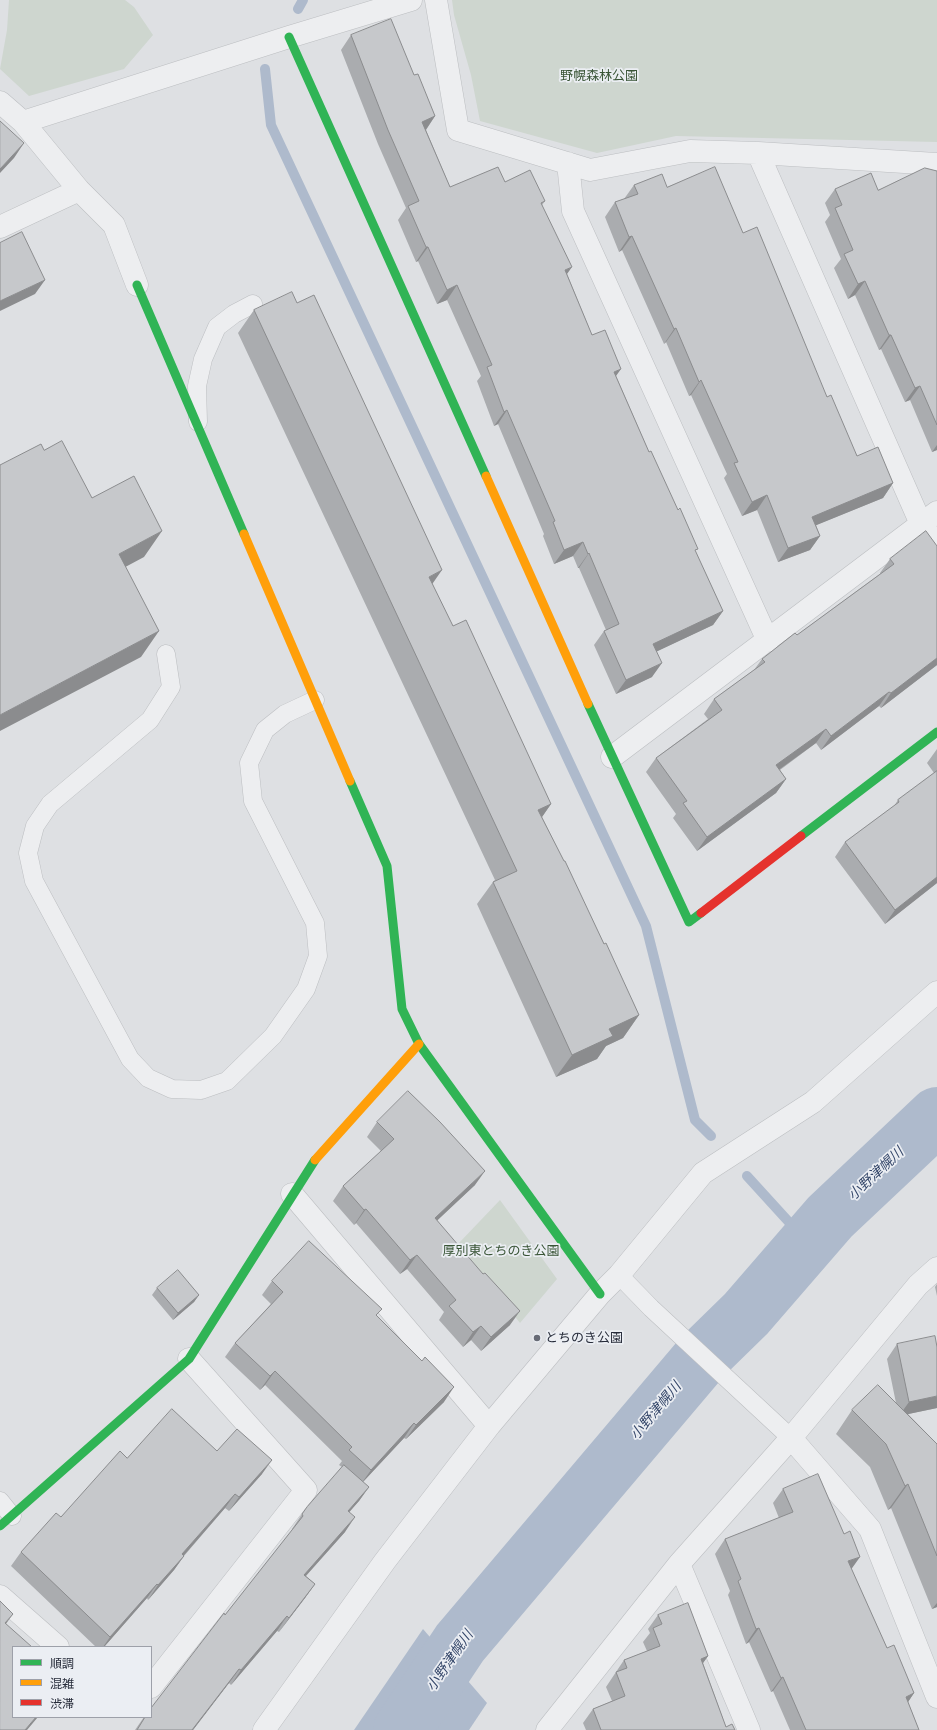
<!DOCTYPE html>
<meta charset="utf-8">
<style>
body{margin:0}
#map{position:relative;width:937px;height:1730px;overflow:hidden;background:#dee0e3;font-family:Rubik,"Noto Sans JP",sans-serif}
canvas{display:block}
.legend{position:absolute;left:12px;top:1646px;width:140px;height:72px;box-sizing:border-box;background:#ebeef3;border:1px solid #9da0a9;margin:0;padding:5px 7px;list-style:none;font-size:12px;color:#272c3a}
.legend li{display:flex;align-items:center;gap:8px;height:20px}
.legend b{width:20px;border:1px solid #9da0a9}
</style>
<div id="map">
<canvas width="937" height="1730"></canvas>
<ul class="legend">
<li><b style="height:5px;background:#30b455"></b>順調</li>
<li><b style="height:5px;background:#ff9f0a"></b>混雑</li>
<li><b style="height:5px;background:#e5322d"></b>渋滞</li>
</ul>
</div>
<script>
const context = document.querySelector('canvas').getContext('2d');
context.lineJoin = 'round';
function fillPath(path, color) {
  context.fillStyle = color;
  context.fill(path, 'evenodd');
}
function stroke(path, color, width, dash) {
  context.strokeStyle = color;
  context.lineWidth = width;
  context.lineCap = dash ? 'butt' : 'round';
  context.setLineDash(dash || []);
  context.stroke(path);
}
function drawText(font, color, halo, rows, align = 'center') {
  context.font = font + ' Rubik,"Noto Sans JP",sans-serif';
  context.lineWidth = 3.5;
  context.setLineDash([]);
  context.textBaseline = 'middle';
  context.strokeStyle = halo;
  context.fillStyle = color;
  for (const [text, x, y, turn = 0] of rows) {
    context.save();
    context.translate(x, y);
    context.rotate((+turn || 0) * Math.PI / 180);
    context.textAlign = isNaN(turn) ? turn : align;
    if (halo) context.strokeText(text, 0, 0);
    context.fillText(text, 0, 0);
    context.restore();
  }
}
const green = new Path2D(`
 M 9,0 L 125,0 L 134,7 L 153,35 L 124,69 L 29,96 L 0,69 L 7,30 Z
 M 452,0 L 937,0 L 937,142 L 676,136 L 597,153 L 480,121 L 471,75 L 454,15 Z
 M 500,1200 L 557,1279 L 520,1323 L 458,1244 Z`);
const water = new Path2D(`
 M 423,1629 L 487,1703 L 469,1730 L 354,1730 Z`);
const stream = new Path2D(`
 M 298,9 L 303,0
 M 265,69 L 271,125 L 646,926 L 695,1120 L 711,1136
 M 747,1176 L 808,1243`);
const river = new Path2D(`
 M 402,1730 L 460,1643 L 703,1356 L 746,1314 L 830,1217 L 937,1116`);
const lane = new Path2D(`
 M 198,422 L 197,386 L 203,359 L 217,327 L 234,314 L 253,304
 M 166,654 L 171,687 L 150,720 L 50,804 L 35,826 L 28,853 L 34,881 L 130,1059 L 148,1078 L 172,1089 L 201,1090 L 227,1081 L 273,1036 L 306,989 L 318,956 L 315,923 L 253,801 L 249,763 L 265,730 L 285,714 L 315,700
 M 619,1275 L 651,1308 L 791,1438
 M 0,1501 L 12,1516`);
const street = new Path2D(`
 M 436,0 L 458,130 L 590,170 L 690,151 L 758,153 L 937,164
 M 0,102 L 23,122 L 79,190 L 114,225 L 137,285
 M 23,122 L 289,37 L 411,0
 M 758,153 L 921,524 L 937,545
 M 568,163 L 573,211 L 768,641
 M 0,227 L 79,190
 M 612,757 L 937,512
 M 292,1194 L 489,1426
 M 791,1438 L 870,1529 L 937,1697
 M 679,1564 L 749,1730
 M 0,1596 L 58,1647
 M 151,1687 L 306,1490 L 189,1359
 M 264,1730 L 385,1561 L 489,1426 L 600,1294 L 619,1275 L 703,1173 L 813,1102 L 937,992
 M 547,1730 L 679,1564 L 791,1438 L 918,1285 L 937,1268`);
const fast = new Path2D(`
 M 289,37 L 486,476
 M 137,285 L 244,534
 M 588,704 L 689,922 L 701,913
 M 350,781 L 387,866 L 402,1009 L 419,1044 L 600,1294
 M 801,836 L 937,732
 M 0,1526 L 189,1359 L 315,1160`);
const slow = new Path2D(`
 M 486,476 L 588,704
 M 244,534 L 350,781
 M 315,1160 L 419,1044`);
const jam = new Path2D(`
 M 701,913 L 801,836`);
const wall = new Path2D(`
 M 351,35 L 414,75 L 435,116 L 426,130 L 450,187 L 505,182 L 545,201 L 542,205 L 567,274 L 592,335 L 616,376 L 649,452 L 723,611 L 713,625 L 657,651 L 652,677 L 616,694 L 594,645 L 604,631 L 606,630 L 579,568 L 578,568 L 573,556 L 554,564 L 543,536 L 544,534 L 498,424 L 494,426 L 477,381 L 481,376 L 447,300 L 437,304 L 418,261 L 416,262 L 398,220 L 406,208 L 378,144 L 341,50 Z
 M 937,171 L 937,450 L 932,452 L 910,400 L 905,402 L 881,349 L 879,350 L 855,295 L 848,299 L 834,268 L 841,259 L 825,222 L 830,215 L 825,203 L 835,189 L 878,190 Z
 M 634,185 L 667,187 L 743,233 L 857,456 L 893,483 L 883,498 L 816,525 L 820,536 L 810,550 L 778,562 L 757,510 L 742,516 L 724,478 L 727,474 L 691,395 L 689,396 L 666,342 L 664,344 L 622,250 L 619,252 L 605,217 L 615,202 L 624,199 Z
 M 297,303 L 432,584 L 453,626 L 551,804 L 542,817 L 639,1015 L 623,1038 L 606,1046 L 597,1059 L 556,1077 L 477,904 L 493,882 L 495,880 L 238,333 L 254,310 Z
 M 926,531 L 937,665 L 881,708 L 879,706 L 821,750 L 816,743 L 780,770 L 786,779 L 776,793 L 697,851 L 673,818 L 676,814 L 646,772 L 656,758 L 708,719 L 704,714 L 714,699 L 754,670 L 762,659 L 797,635 L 880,574 L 880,573 L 890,559 Z
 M 937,749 L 937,883 L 885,924 L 835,857 L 845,842 L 894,806 L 898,800 L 934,773 L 927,763 Z
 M 377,1122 L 475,1185 L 437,1220 L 510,1325 L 481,1351 L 471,1340 L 463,1347 L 439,1320 L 444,1312 L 407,1269 L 400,1274 L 356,1223 L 354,1225 L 333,1201 L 343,1186 L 381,1151 L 367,1137 Z
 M 272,1281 L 377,1316 L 444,1402 L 406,1439 L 404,1438 L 363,1482 L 369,1487 L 359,1501 L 349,1512 L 345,1532 L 306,1576 L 315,1584 L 305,1598 L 279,1632 L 277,1631 L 231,1685 L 229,1683 L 193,1730 L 135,1730 L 144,1717 L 151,1717 L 225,1615 L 293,1529 L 292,1529 L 302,1514 L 342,1467 L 339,1465 L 342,1461 L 265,1385 L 260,1390 L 225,1357 L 235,1343 L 271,1304 L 262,1295 Z
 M 937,1284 L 937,1296 L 935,1287 Z
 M 157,1288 L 199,1295 L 194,1302 L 173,1320 L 152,1295 Z
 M 897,1344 L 937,1408 L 908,1414 L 937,1444 L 937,1607 L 932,1609 L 891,1508 L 888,1510 L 870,1467 L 836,1434 L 852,1410 L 896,1403 L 887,1359 Z
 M 217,1451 L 262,1474 L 229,1511 L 225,1508 L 184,1556 L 174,1570 L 148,1600 L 147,1598 L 104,1647 L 96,1647 L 11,1566 L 21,1552 L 127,1458 Z
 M 783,1489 L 851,1568 L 887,1648 L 914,1693 L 908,1702 L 919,1730 L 790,1730 L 773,1691 L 771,1692 L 749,1642 L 746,1644 L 728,1595 L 730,1591 L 715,1554 L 725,1539 L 779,1518 L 773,1503 Z
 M 658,1615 L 708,1656 L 703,1663 L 726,1727 L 735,1730 L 586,1730 L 583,1723 L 593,1709 L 612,1701 L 606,1687 L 624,1660 L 647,1651 L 643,1642 L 650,1633 L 648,1629 Z`);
const shadedWall = new Path2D(`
 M 435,116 L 425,131 L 422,122 Z
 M 24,143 L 14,158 L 0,173 L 0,169 Z
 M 632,236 L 622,250 L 619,252 L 629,237 Z
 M 426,247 L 428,247 L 418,261 L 416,262 Z
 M 572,267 L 562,281 L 565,270 Z
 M 45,280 L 35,294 L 0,311 L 0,301 Z
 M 865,281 L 855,295 L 848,299 L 858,284 Z
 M 457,285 L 447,300 L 437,304 L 447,290 Z
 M 676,328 L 666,342 L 664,344 L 674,329 Z
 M 889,335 L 891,335 L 881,349 L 879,350 Z
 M 621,369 L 611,383 L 614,372 Z
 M 701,380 L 691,395 L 689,396 L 699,382 Z
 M 920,386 L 910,400 L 905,402 L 915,388 Z
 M 507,410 L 498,424 L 494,426 L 504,412 Z
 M 937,445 L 937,450 L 932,452 Z
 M 893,483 L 883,498 L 802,531 L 812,517 Z
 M 767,495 L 757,510 L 742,516 L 752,502 Z
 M 162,531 L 144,557 L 101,580 L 119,554 Z
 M 820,536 L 810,550 L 778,562 L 788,548 Z
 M 583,542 L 573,556 L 554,564 L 564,550 Z
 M 589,553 L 579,568 L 578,568 L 588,554 Z
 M 442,570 L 426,593 L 429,577 Z
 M 723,611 L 713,625 L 643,658 L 653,644 Z
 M 159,631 L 141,657 L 0,731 L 0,715 Z
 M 937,658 L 937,665 L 881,708 L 891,693 Z
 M 662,663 L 652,677 L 616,694 L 626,680 Z
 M 889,692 L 879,706 L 821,750 L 831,736 Z
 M 826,729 L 816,743 L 766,779 L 776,765 Z
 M 786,779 L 776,793 L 697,851 L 707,837 Z
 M 551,804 L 535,827 L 538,810 Z
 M 937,877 L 937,883 L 885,924 L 895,910 Z
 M 639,1015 L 623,1038 L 606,1046 L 597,1059 L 556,1077 L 572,1055 L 609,1029 Z
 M 485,1171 L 475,1185 L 425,1232 L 435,1218 Z
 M 366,1209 L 356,1223 L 354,1225 L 364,1210 Z
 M 417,1255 L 407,1269 L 400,1274 L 410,1260 Z
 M 199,1295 L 194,1302 L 173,1320 L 178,1313 Z
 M 520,1311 L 510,1325 L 481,1351 L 491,1337 Z
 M 481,1326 L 471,1340 L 463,1347 L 473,1332 Z
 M 275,1371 L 265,1385 L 260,1390 L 270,1376 Z
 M 454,1387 L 444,1402 L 406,1439 L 416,1425 Z
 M 937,1396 L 937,1408 L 899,1416 L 909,1402 Z
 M 414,1423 L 404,1438 L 361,1484 L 371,1470 Z
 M 272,1460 L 262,1474 L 229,1511 L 239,1497 Z
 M 908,1484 L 891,1508 L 888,1510 L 905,1486 Z
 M 369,1487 L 359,1501 L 338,1525 L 348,1511 Z
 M 235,1494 L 225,1508 L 172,1569 L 182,1554 Z
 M 355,1517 L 345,1532 L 294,1589 L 304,1575 Z
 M 184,1556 L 174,1570 L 148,1600 L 158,1585 Z
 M 860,1557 L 850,1571 L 848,1561 Z
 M 157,1584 L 147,1598 L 104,1647 L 103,1647 L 110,1637 Z
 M 315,1584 L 305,1598 L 279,1632 L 289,1618 Z
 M 937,1603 L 937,1607 L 932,1609 Z
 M 13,1614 L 3,1628 L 5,1623 Z
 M 287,1616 L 277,1631 L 231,1685 L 241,1670 Z
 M 759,1628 L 749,1642 L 746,1644 L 756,1629 Z
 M 708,1656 L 698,1670 L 701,1659 Z
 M 239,1669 L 229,1683 L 193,1730 L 192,1730 Z
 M 783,1677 L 773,1691 L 771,1692 L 781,1678 Z
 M 914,1693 L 904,1708 L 906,1697 Z
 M 36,1717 L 38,1717 L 27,1730 L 25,1730 Z`);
const building = new Path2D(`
 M 391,19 L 414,75 L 418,74 L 435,116 L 422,122 L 450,187 L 498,167 L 505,182 L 530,170 L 545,201 L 541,203 L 572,267 L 565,270 L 592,335 L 605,330 L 621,369 L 614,372 L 649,452 L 651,451 L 678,510 L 680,508 L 698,549 L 695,550 L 723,611 L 653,644 L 662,663 L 626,680 L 604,631 L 619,624 L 589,553 L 588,554 L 583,542 L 564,550 L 553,522 L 555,521 L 507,410 L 504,412 L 487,367 L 492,365 L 457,285 L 447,290 L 428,247 L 426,247 L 408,206 L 419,201 L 388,130 L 351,35 Z
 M 0,121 L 24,143 L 0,169 Z
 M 715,167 L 743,233 L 757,227 L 827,397 L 831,395 L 857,456 L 878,447 L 893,483 L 812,517 L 820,536 L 788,548 L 767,495 L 752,502 L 734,463 L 738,462 L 701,380 L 699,382 L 676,328 L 674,329 L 632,236 L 629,237 L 615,202 L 638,194 L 634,185 L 662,174 L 667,187 Z
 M 925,168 L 937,171 L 937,425 L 920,386 L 915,388 L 891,335 L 889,335 L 865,281 L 858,284 L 844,254 L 853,250 L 835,208 L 842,205 L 835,189 L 871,173 L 878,190 Z
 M 22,232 L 45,280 L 0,301 L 0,243 Z
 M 292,292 L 297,303 L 314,295 L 442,570 L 429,577 L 453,626 L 466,620 L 551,804 L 538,810 L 564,861 L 565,861 L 604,944 L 606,943 L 639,1015 L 609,1029 L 613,1036 L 572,1055 L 493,882 L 517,871 L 254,310 Z
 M 62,441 L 92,498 L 134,476 L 162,531 L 119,554 L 159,631 L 0,715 L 0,465 L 41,444 L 44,450 Z
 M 926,531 L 937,546 L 937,658 L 891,693 L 889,692 L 831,736 L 826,729 L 776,765 L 786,779 L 707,837 L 683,803 L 687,801 L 656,758 L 722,710 L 714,699 L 765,662 L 762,659 L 795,633 L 797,635 L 894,564 L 890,559 Z
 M 937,771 L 937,877 L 895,910 L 845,842 L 899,802 L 898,800 Z
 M 408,1091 L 440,1122 L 485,1171 L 435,1218 L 483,1274 L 485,1273 L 520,1311 L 491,1337 L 481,1326 L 473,1332 L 449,1306 L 456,1300 L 417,1255 L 410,1260 L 366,1209 L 364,1210 L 343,1186 L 394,1139 L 377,1122 Z
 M 309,1241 L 382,1309 L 376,1315 L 422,1361 L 425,1357 L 454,1387 L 416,1425 L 414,1423 L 371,1470 L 349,1450 L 352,1447 L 275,1371 L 270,1376 L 235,1343 L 283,1292 L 272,1281 Z
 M 178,1270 L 199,1295 L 178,1313 L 157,1288 Z
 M 935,1336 L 937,1347 L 937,1396 L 909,1402 L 897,1344 Z
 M 878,1385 L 937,1444 L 937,1556 L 908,1484 L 905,1486 L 886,1444 L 852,1410 Z
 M 172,1409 L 217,1451 L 237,1429 L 272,1460 L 239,1497 L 235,1494 L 182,1554 L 184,1556 L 158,1585 L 157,1584 L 110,1637 L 21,1552 L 56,1513 L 61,1517 L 120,1451 L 127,1458 Z
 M 344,1465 L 369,1487 L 348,1511 L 355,1517 L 304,1575 L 315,1584 L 289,1618 L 287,1616 L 241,1670 L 239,1669 L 192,1730 L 137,1730 L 145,1717 L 151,1717 L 151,1708 L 224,1613 L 225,1615 L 303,1516 L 302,1514 L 307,1507 Z
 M 818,1474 L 844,1534 L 850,1531 L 860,1557 L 848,1561 L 887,1648 L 894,1645 L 914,1693 L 906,1697 L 919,1730 L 806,1730 L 783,1677 L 781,1678 L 759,1628 L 756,1629 L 738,1581 L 741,1579 L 725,1539 L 793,1512 L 783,1489 Z
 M 0,1601 L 13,1614 L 5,1623 L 32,1647 L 13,1647 L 13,1717 L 36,1717 L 25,1730 L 0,1730 Z
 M 688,1603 L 708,1656 L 701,1659 L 726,1727 L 732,1724 L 735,1730 L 601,1730 L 593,1709 L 625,1696 L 616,1672 L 627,1668 L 624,1660 L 660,1646 L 653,1628 L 662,1624 L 658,1615 Z`);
const markers = [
 [537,1338,4,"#676b75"]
];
const parkNames = [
 ["野幌森林公園",599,76],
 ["厚別東とちのき公園",501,1251]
];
const poiNames = [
 ["とちのき公園",545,1338]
];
const waterNames = [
 ["小野津幌川",876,1174,-43],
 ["小野津幌川",656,1411,-50],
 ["小野津幌川",450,1661,-55]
];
fillPath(green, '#ced6cf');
fillPath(water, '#aebacc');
stroke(stream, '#aebacc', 10);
stroke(river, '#aebacc', 58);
stroke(lane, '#bcbec1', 19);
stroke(street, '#bcbec1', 23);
stroke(lane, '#edeef0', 18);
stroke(street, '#edeef0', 22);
stroke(fast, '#30b455', 9);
stroke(slow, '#ff9f0a', 9);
stroke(jam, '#e5322d', 9);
fillPath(wall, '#aaacaf');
fillPath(shadedWall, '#8b8c8e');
fillPath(building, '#c6c8cb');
stroke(building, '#8b8c8e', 1);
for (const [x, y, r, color] of markers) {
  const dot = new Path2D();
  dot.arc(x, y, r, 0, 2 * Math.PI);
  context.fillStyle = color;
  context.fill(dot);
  stroke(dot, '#ebeef3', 1.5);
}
drawText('13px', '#395436', '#ebeef3', parkNames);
drawText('13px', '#272c3a', '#ebeef3', poiNames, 'left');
drawText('italic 14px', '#35476a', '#ebeef3', waterNames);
</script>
